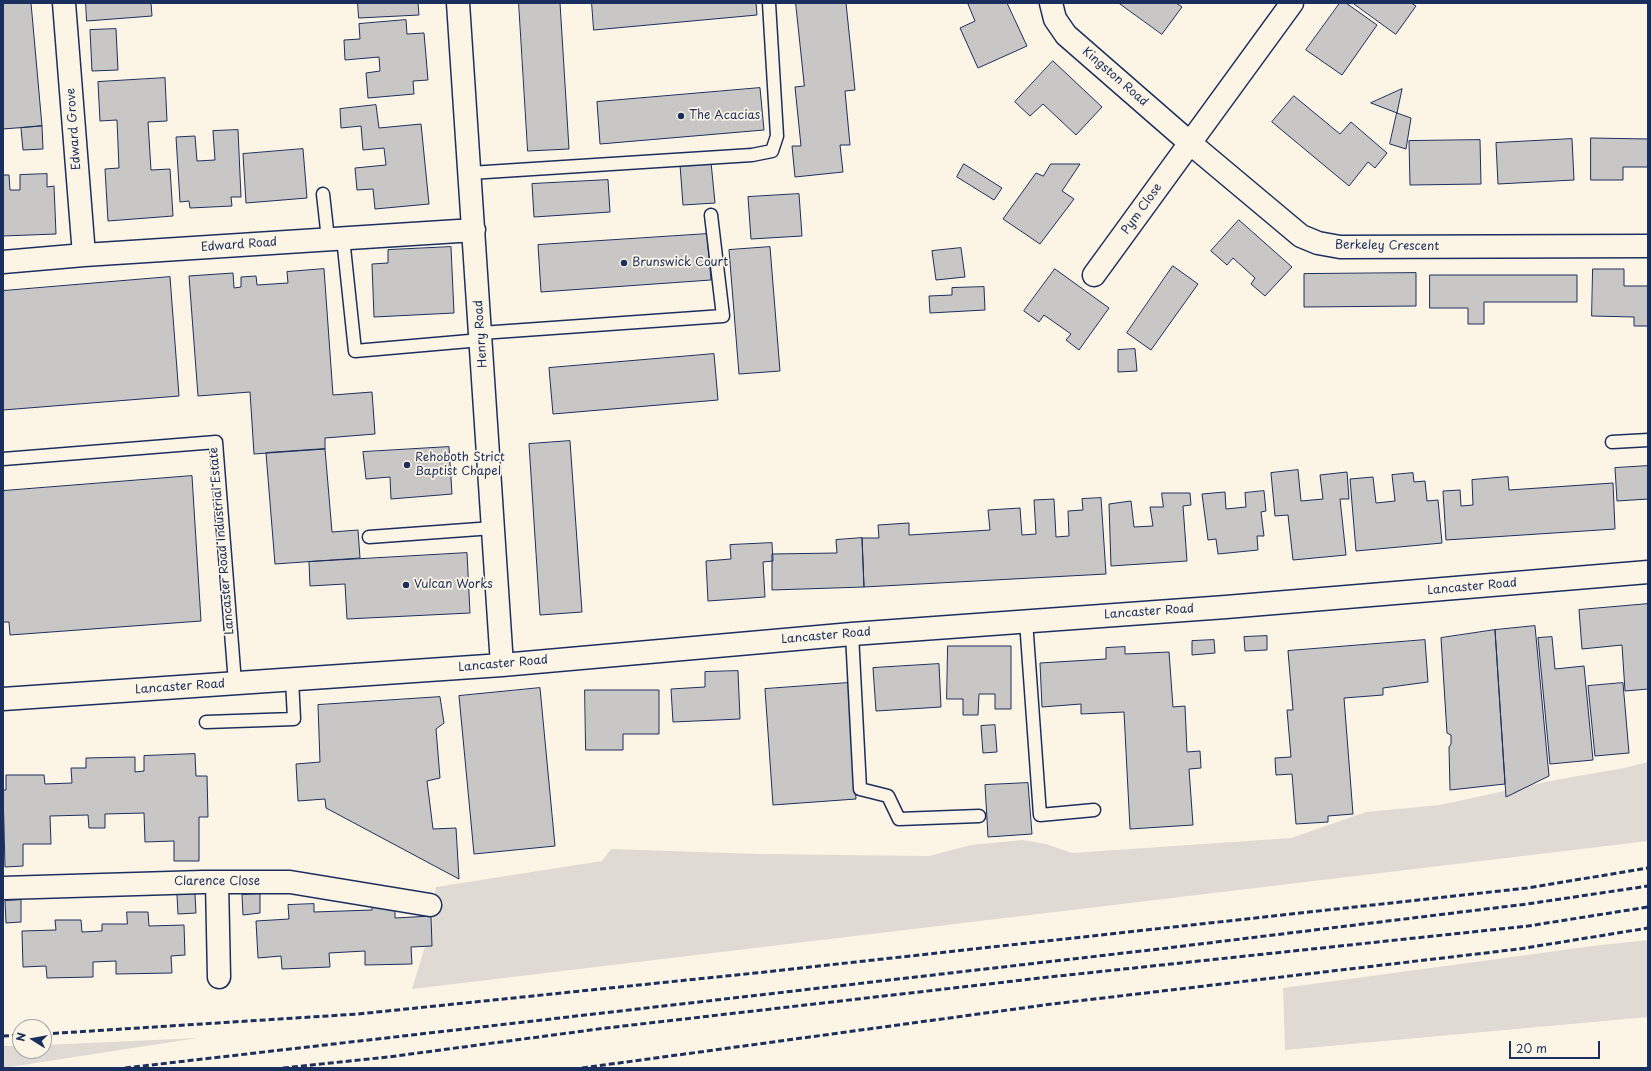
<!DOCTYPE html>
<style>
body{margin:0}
#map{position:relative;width:1651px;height:1071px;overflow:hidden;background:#fcf5e5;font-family:"Playpen Sans",sans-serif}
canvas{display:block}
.frame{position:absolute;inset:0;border:4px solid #1b2f5e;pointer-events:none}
.north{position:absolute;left:12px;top:1019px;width:40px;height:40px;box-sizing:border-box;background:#fcf5e5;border:1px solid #a2a6af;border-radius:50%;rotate:281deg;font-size:11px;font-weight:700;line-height:16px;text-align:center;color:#1b2f5e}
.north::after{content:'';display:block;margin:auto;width:14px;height:18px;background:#1b2f5e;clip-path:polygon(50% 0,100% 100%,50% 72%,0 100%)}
.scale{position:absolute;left:1509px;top:1041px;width:91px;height:18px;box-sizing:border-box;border:2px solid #1b2f5e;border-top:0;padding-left:5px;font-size:12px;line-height:14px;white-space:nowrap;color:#1b2f5e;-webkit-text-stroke:3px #fcf5e5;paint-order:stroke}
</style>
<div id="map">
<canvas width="1651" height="1071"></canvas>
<div class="frame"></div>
<div class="north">N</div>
<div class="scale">20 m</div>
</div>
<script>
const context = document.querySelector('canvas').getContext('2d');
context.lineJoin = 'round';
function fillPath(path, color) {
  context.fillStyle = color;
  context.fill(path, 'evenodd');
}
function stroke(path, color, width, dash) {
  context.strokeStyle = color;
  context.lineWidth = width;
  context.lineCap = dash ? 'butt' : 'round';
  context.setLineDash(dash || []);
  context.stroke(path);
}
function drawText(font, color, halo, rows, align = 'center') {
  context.font = font + ' "Playpen Sans",sans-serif';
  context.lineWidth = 3.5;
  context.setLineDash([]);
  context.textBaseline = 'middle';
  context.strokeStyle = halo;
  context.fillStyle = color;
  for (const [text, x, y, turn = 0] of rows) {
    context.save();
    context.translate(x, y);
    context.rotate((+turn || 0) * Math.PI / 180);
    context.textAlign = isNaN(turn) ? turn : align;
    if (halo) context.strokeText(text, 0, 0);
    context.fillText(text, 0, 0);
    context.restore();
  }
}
const green = new Path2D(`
 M 1648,762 L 1648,841 L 412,989 L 432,924 L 436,887 L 602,861 L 611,849 L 759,854 L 929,856 L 971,845 L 1023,840 L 1046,844 L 1072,853 L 1291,838 L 1366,812 L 1440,805 L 1555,780 L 1624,768 Z
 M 1648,940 L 1648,1017 L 1285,1050 L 1283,988 L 1593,946 Z
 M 198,1038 L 3,1068 L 3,1046 L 20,1046 L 20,1051 L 44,1051 L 44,1045 Z`);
const building = new Path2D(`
 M 3,3 L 31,3 L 42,126 L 3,129 Z
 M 86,3 L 151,3 L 152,16 L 87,21 Z
 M 358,3 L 418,3 L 419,15 L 359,18 Z
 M 519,3 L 560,3 L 569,149 L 528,151 Z
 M 592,3 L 756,3 L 757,15 L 594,30 Z
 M 796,3 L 846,3 L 855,90 L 845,91 L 850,145 L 840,145 L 843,172 L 795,177 L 792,146 L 801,146 L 795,87 L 804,86 Z
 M 969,3 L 1007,3 L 1027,46 L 978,68 L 960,28 L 975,21 L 968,4 Z
 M 1119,3 L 1176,3 L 1182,7 L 1162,34 Z
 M 1340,3 L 1346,3 L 1377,25 L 1342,75 L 1306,50 Z
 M 1353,3 L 1411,3 L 1416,6 L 1396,34 Z
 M 406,20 L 407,34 L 424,33 L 428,80 L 413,81 L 414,94 L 368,98 L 366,73 L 380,71 L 379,57 L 345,60 L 344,40 L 360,39 L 359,24 Z
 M 116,29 L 118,70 L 92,71 L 90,30 Z
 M 1053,61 L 1102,107 L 1076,135 L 1043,104 L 1030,116 L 1015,102 Z
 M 165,78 L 167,121 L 148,122 L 151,170 L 170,169 L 173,216 L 108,221 L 105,169 L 119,168 L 117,120 L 100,121 L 98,82 Z
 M 760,88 L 764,130 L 600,144 L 597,102 Z
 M 1402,89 L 1397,113 L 1371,103 Z
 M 1294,96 L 1340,134 L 1351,122 L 1387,153 L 1375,168 L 1368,162 L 1349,186 L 1272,122 Z
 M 376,105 L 379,128 L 421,124 L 429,204 L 375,209 L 373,189 L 357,190 L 355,168 L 386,165 L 384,148 L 363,150 L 361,126 L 341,128 L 340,109 Z
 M 1397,113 L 1411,118 L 1406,149 L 1390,144 Z
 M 42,126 L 43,149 L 23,150 L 21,128 Z
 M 238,130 L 241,197 L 231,197 L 232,206 L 190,208 L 189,201 L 180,202 L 176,137 L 195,136 L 197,161 L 215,160 L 213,131 Z
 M 1591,138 L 1648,139 L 1648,167 L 1623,167 L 1623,180 L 1591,180 Z
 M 1572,139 L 1574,180 L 1498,184 L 1496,143 Z
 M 1480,140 L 1481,184 L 1410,185 L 1409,141 Z
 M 303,149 L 307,198 L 246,203 L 243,154 Z
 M 711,162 L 715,203 L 683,205 L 680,165 Z
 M 964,164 L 1002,188 L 994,200 L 957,177 Z
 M 1051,164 L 1080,164 L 1062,191 L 1074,199 L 1040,244 L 1003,219 L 1036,173 L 1043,176 Z
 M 47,174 L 47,187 L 54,186 L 56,234 L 3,236 L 3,175 L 9,175 L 10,190 L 20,190 L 20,175 Z
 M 608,180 L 610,212 L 534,217 L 532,184 Z
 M 799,194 L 802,236 L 751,239 L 748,197 Z
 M 1239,220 L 1292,267 L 1265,296 L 1251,284 L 1255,278 L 1233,258 L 1227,265 L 1211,251 Z
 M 707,234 L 711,280 L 541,292 L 538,245 Z
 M 451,247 L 454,313 L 374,317 L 372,264 L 388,263 L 388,250 Z
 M 770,247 L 780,371 L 739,374 L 729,250 Z
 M 961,248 L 965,277 L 936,280 L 932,251 Z
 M 1173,266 L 1198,284 L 1151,350 L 1127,333 Z
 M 324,269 L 333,395 L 372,392 L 375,434 L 325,438 L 325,449 L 254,454 L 250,392 L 198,396 L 189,276 L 233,273 L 234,288 L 241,287 L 241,277 L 256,276 L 257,285 L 288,283 L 287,272 Z
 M 1055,269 L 1109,308 L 1079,350 L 1066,340 L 1071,334 L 1044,315 L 1039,322 L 1024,311 Z
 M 1593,269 L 1624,269 L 1624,286 L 1648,286 L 1648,326 L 1634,326 L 1634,317 L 1592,316 Z
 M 1416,273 L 1416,306 L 1304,307 L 1304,274 Z
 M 1430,275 L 1577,275 L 1577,302 L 1484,302 L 1484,324 L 1468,324 L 1468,308 L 1430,308 Z
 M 170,277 L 179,396 L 3,410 L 3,291 Z
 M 984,287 L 985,310 L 930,313 L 929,296 L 952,295 L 952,288 Z
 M 1135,349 L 1137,371 L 1118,372 L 1118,350 Z
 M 714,354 L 718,400 L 553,414 L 549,368 Z
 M 570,441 L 582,612 L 540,615 L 529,444 Z
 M 449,447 L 452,494 L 391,499 L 390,477 L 366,479 L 363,452 Z
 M 325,449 L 332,532 L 358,530 L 360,558 L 275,564 L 266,453 Z
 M 1648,466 L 1648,499 L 1617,501 L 1615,468 Z
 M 1298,470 L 1301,501 L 1323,499 L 1320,475 L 1347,472 L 1349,499 L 1340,499 L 1346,555 L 1293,560 L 1288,515 L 1275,516 L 1271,473 Z
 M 1413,473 L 1414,482 L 1425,481 L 1427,501 L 1438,500 L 1442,543 L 1356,551 L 1350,479 L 1373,477 L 1376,503 L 1395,501 L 1392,475 Z
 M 192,476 L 201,621 L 10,635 L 9,622 L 3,622 L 3,491 Z
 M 1508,477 L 1509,490 L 1613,483 L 1615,529 L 1446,540 L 1443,491 L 1460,490 L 1461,506 L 1473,505 L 1472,480 Z
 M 1264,491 L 1266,511 L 1261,512 L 1264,536 L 1257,536 L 1258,550 L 1218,554 L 1216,539 L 1208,540 L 1202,494 L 1225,492 L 1226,509 L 1246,507 L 1245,493 Z
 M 1162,493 L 1190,493 L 1191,505 L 1183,506 L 1187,561 L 1111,566 L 1109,504 L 1131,501 L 1134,527 L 1153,526 L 1150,507 L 1163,507 Z
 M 1101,498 L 1106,574 L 864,587 L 862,538 L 879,538 L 878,525 L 909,523 L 909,535 L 990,530 L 988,510 L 1020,508 L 1022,535 L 1036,534 L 1034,500 L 1054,499 L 1056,537 L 1069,536 L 1068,511 L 1083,510 L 1082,499 Z
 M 862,538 L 864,587 L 772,590 L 772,554 L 837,553 L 836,540 Z
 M 772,543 L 773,561 L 763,562 L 765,597 L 708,601 L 706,561 L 731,559 L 730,545 Z
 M 467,553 L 470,613 L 347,619 L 345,584 L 310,586 L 309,562 Z
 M 1648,604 L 1648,689 L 1625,691 L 1622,645 L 1582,649 L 1579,610 Z
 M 1535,626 L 1549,776 L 1506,797 L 1495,630 Z
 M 1495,630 L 1505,784 L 1450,790 L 1449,747 L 1451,744 L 1451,735 L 1447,733 L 1441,638 Z
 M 1267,636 L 1267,650 L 1245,651 L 1244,637 Z
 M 1552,637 L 1555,669 L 1584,666 L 1593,760 L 1550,764 L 1538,638 Z
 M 1214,640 L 1215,653 L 1192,655 L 1192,641 Z
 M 1425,640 L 1428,682 L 1383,688 L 1383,695 L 1344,698 L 1353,814 L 1328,816 L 1328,822 L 1296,824 L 1292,774 L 1276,775 L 1275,758 L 1291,757 L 1287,710 L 1293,710 L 1288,651 Z
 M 948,646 L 1011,646 L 1011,709 L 995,709 L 995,694 L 979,694 L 978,715 L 963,715 L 963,699 L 947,699 Z
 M 1125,647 L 1125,654 L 1169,652 L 1173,707 L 1185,706 L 1187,752 L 1200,751 L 1201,768 L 1189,769 L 1193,825 L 1130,829 L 1124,712 L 1081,714 L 1081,704 L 1042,707 L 1040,663 L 1106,659 L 1106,648 Z
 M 939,664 L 941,707 L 876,711 L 873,668 Z
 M 738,671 L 740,719 L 673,722 L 671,689 L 705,687 L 705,672 Z
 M 848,683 L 856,799 L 773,805 L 765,689 Z
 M 1623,683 L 1629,753 L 1595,756 L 1588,686 Z
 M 540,688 L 555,846 L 474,854 L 459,696 Z
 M 585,690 L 659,690 L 659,734 L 623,734 L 623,750 L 586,750 Z
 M 440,697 L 444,723 L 436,729 L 440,778 L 427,781 L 433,829 L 456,828 L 459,879 L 326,808 L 325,799 L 298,801 L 296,764 L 320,762 L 318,705 Z
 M 995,725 L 997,752 L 983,753 L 981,726 Z
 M 195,754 L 196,776 L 207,776 L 208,817 L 199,817 L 199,861 L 174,861 L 174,841 L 145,842 L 144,813 L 105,814 L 105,828 L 89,828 L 88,815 L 50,816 L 51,844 L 23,844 L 23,866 L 5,867 L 3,790 L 6,790 L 6,775 L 44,775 L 45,784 L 72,783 L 71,768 L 86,768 L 86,758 L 135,757 L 135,772 L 144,771 L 144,756 Z
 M 1028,783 L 1032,834 L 988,837 L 985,785 Z
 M 195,894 L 196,913 L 178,914 L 177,895 Z
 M 260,894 L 260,913 L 243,915 L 242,895 Z
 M 21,900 L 21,922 L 6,923 L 5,901 Z
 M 314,904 L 314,912 L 372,910 L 372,905 L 395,904 L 395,918 L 431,916 L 432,946 L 411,947 L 412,964 L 365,965 L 365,951 L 329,953 L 330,967 L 282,969 L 281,956 L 258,958 L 256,921 L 289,919 L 288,905 Z
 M 127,912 L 148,912 L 149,926 L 184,925 L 185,955 L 171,956 L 172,973 L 116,974 L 116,961 L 93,962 L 93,977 L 47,978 L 46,966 L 23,967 L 22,931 L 56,930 L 55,920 L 81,920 L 82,932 L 102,931 L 102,924 L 127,924 Z`);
const service = new Path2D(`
 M 470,173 L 752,155 L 772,151 L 777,136 L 769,3
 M 323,194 L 328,239
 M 343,238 L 355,351 L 481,340
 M 481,333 L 723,316 L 711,215
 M 1612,442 L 1648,440
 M 3,459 L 216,442 L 235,683
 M 369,537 L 493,528
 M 1026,621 L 1040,815 L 1094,810
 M 852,634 L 860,789 L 888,796 L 899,819 L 979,816
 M 206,722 L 294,719 L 292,679`);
const minor = new Path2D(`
 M 64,3 L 84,255
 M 458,3 L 502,665
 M 1051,3 L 1055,19 L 1066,35 L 1190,143 L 1094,275
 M 1292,3 L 1190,143 L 1301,236 L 1318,243 L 1340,247 L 1648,246
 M 3,262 L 84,255 L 474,230
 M 3,699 L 502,665 L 852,634 L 1226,607 L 1648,572
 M 217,882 L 219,977
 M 3,888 L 203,882 L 290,882 L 430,905`);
const rail = new Path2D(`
 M 44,1034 L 358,1014 L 765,972 L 1527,888 L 1648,868
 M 3,1036 L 20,1035
 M 125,1068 L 1159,949 L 1527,904 L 1648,886
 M 283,1068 L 388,1057 L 606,1028 L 1049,977 L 1528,926 L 1648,907
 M 582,1068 L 1052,1004 L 1519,949 L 1648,928`);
const markers = [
 [681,116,4,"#1b2f5e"],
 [624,263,4,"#1b2f5e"],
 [407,465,4,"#1b2f5e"],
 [406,585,4,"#1b2f5e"]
];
const streetNames = [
 ["Kingston Road",1115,77,41],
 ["Edward Grove",74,129,-94],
 ["Pym Close",1142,209,-54],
 ["Edward Road",239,245,-4],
 ["Berkeley Crescent",1387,246,1],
 ["Henry Road",481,334,-94],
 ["Lancaster Road Industrial Estate",222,541,-95],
 ["Lancaster Road",1472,587,-5],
 ["Lancaster Road",1149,612,-4],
 ["Lancaster Road",826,636,-5],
 ["Lancaster Road",503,664,-5],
 ["Lancaster Road",180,687,-4],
 ["Clarence Close",217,882]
];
const poiNames = [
 ["The Acacias",689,116],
 ["Brunswick Court",632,263],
 ["Rehoboth Strict",415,458],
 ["Baptist Chapel",415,472],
 ["Vulcan Works",414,585]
];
fillPath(green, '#dfdbd4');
fillPath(building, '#c8c7c6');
stroke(building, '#1b2f5e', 1);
stroke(service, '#1b2f5e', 15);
stroke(minor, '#1b2f5e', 25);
stroke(service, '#fcf5e5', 12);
stroke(minor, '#fcf5e5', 22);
stroke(rail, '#1b2f5e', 3, [6, 3]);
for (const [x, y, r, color] of markers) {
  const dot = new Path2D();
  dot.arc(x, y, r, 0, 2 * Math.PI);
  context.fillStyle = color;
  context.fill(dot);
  stroke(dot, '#fcf5e5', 1.5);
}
drawText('12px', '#1b2f5e', '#fcf5e5', streetNames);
drawText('12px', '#1b2f5e', '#fcf5e5', poiNames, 'left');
</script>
